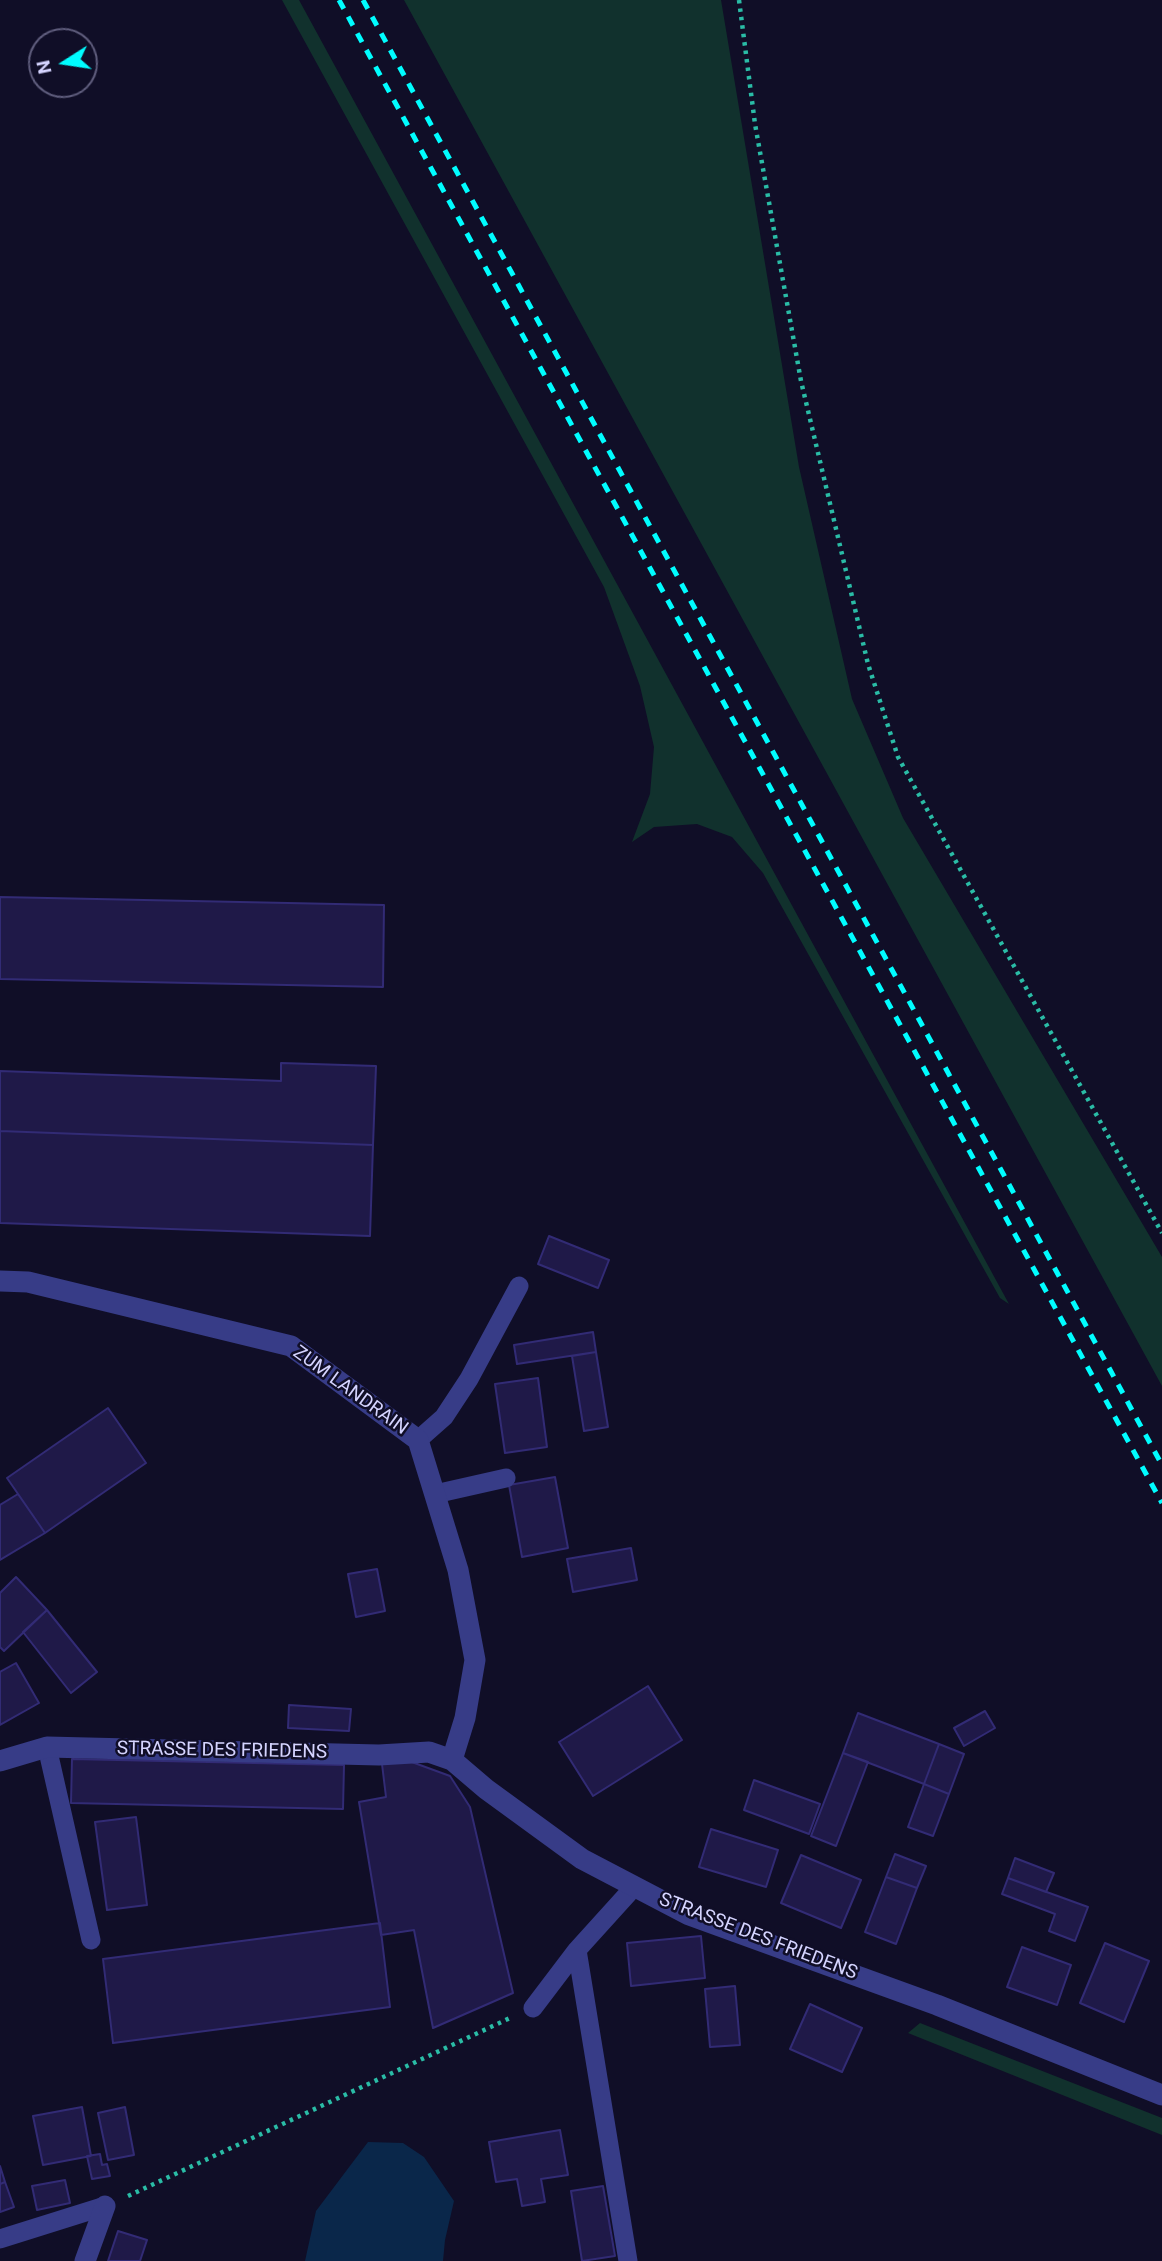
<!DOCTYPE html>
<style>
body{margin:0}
#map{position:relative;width:1162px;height:2261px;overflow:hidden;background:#100e27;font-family:Roboto,sans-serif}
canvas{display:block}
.north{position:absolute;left:28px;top:28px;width:70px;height:70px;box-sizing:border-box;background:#100e27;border:2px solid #5f5d7d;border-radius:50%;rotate:258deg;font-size:19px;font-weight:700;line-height:28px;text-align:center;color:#d5d4ff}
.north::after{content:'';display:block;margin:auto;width:24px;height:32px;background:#00fdff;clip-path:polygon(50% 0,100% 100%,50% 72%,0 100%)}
</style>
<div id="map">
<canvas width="1162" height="2261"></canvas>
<div class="north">N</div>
</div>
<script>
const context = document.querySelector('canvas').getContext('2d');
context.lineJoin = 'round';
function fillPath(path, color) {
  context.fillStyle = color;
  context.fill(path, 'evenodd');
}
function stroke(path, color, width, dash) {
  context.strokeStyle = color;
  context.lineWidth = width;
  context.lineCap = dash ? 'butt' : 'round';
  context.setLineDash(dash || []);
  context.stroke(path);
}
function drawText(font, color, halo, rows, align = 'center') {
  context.font = font + ' Roboto,sans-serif';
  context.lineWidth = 5;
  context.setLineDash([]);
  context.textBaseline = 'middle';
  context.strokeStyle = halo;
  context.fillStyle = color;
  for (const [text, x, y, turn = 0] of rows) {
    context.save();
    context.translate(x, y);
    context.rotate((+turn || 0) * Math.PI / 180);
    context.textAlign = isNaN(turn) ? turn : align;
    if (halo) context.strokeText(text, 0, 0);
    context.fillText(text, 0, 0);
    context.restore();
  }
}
const green = new Path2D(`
 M 282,0 L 299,0 L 1009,1304 L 1000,1298 L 763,873 L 732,837 L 697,824 L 654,827 L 632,842 L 650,794 L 654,747 L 640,686 L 604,587 Z
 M 404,0 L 721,0 L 799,467 L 852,699 L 903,818 L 1162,1257 L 1162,1386 Z
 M 920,2023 L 1162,2118 L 1162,2135 L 908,2033 Z`);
const water = new Path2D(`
 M 368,2142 L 403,2143 L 424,2157 L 454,2201 L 445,2240 L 443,2261 L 305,2261 L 316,2211 Z`);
const building = new Path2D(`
 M 0,897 L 384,905 L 383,987 L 0,979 Z
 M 281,1063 L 376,1066 L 373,1145 L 0,1131 L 0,1071 L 281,1081 Z
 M 0,1131 L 373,1145 L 370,1236 L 0,1223 Z
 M 549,1236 L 609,1260 L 598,1288 L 538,1264 Z
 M 593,1332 L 596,1352 L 517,1364 L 514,1345 Z
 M 596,1352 L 608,1427 L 584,1431 L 572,1356 Z
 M 538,1378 L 547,1447 L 505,1453 L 495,1384 Z
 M 108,1408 L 146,1463 L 45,1533 L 7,1478 Z
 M 555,1477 L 568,1548 L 522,1557 L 509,1485 Z
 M 18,1494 L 45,1533 L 0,1560 L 0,1505 Z
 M 631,1548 L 637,1580 L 573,1592 L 567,1559 Z
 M 377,1569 L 385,1611 L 356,1617 L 348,1574 Z
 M 16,1577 L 47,1610 L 4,1651 L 0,1647 L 0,1593 Z
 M 47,1610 L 97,1672 L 71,1693 L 23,1632 Z
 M 16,1663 L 39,1703 L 0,1725 L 0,1672 Z
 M 648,1686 L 682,1740 L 593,1796 L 559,1742 Z
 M 289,1705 L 351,1709 L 349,1731 L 288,1728 Z
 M 985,1711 L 995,1728 L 964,1746 L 954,1728 Z
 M 858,1713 L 939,1744 L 924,1784 L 843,1753 Z
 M 939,1744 L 964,1754 L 949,1794 L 924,1784 Z
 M 843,1753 L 868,1762 L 836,1846 L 811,1836 Z
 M 72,1759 L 344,1765 L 343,1809 L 71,1803 Z
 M 409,1761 L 450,1776 L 470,1807 L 513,1993 L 433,2028 L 414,1930 L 381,1935 L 359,1802 L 386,1797 L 382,1764 Z
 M 754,1780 L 820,1804 L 809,1834 L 744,1810 Z
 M 924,1784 L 949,1794 L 933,1836 L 908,1827 Z
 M 136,1817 L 147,1905 L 107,1910 L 95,1822 Z
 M 711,1829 L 778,1850 L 766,1887 L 699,1867 Z
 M 895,1854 L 926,1866 L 917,1888 L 886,1877 Z
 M 801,1855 L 861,1880 L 841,1928 L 781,1903 Z
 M 1015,1858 L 1054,1873 L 1046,1892 L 1008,1878 Z
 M 886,1877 L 917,1888 L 896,1944 L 865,1932 Z
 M 1008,1878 L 1088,1907 L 1075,1941 L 1049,1931 L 1055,1914 L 1002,1894 Z
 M 380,1923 L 390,2007 L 113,2043 L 103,1959 Z
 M 701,1936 L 705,1978 L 631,1986 L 627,1943 Z
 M 1105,1943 L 1149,1961 L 1124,2022 L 1080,2003 Z
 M 1022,1947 L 1071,1965 L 1057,2005 L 1007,1987 Z
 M 735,1986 L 740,2045 L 710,2047 L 705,1989 Z
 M 810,2004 L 862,2028 L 842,2072 L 790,2049 Z
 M 82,2107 L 91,2156 L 43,2165 L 33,2116 Z
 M 125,2107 L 134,2155 L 108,2160 L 98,2113 Z
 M 560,2130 L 568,2175 L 541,2179 L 545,2202 L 522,2206 L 517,2179 L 496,2182 L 489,2142 Z
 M 100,2154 L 102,2165 L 107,2164 L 110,2176 L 92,2179 L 87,2156 Z
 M 0,2166 L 5,2182 L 0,2184 Z
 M 65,2180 L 70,2203 L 37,2210 L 32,2186 Z
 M 5,2182 L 14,2207 L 0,2212 L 0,2184 Z
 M 603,2186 L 615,2256 L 582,2261 L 571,2191 Z
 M 118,2231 L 147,2240 L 140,2261 L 108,2261 Z`);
const path = new Path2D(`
 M 739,0 L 755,124 L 801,381 L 868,664 L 898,757 L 1162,1233
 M 128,2196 L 510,2018`);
const lane = new Path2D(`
 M 418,1440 L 444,1417 L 469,1379 L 519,1286
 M 435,1494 L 506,1478
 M 47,1747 L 91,1940
 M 577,1950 L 628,2261
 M 533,2008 L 577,1950 L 634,1887
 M 0,2239 L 105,2206`);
const street = new Path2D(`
 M 0,1281 L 28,1282 L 291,1346 L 418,1440 L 458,1570 L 475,1660 L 465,1718 L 452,1760
 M 0,1761 L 47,1747 L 379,1755 L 429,1752 L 452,1760 L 486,1789 L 582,1859 L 689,1915 L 937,2005 L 1162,2095
 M 85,2261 L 105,2206`);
const rail = new Path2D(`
 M 339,0 L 1162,1503
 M 363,0 L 1162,1465`);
const streetNames = [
 ["ZUM LANDRAIN",350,1391,36],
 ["STRASSE DES FRIEDENS",222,1751,1],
 ["STRASSE DES FRIEDENS",758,1937,21]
];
fillPath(green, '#11312d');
fillPath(water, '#0a274a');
fillPath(building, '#1f1948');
stroke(building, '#322b75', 2);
stroke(path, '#2abca6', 4.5, [3.5, 5]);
stroke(lane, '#373c87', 19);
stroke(street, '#373c87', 21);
stroke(rail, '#00fdff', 5, [10, 9]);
drawText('19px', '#d5d4ff', '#100e27', streetNames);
</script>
